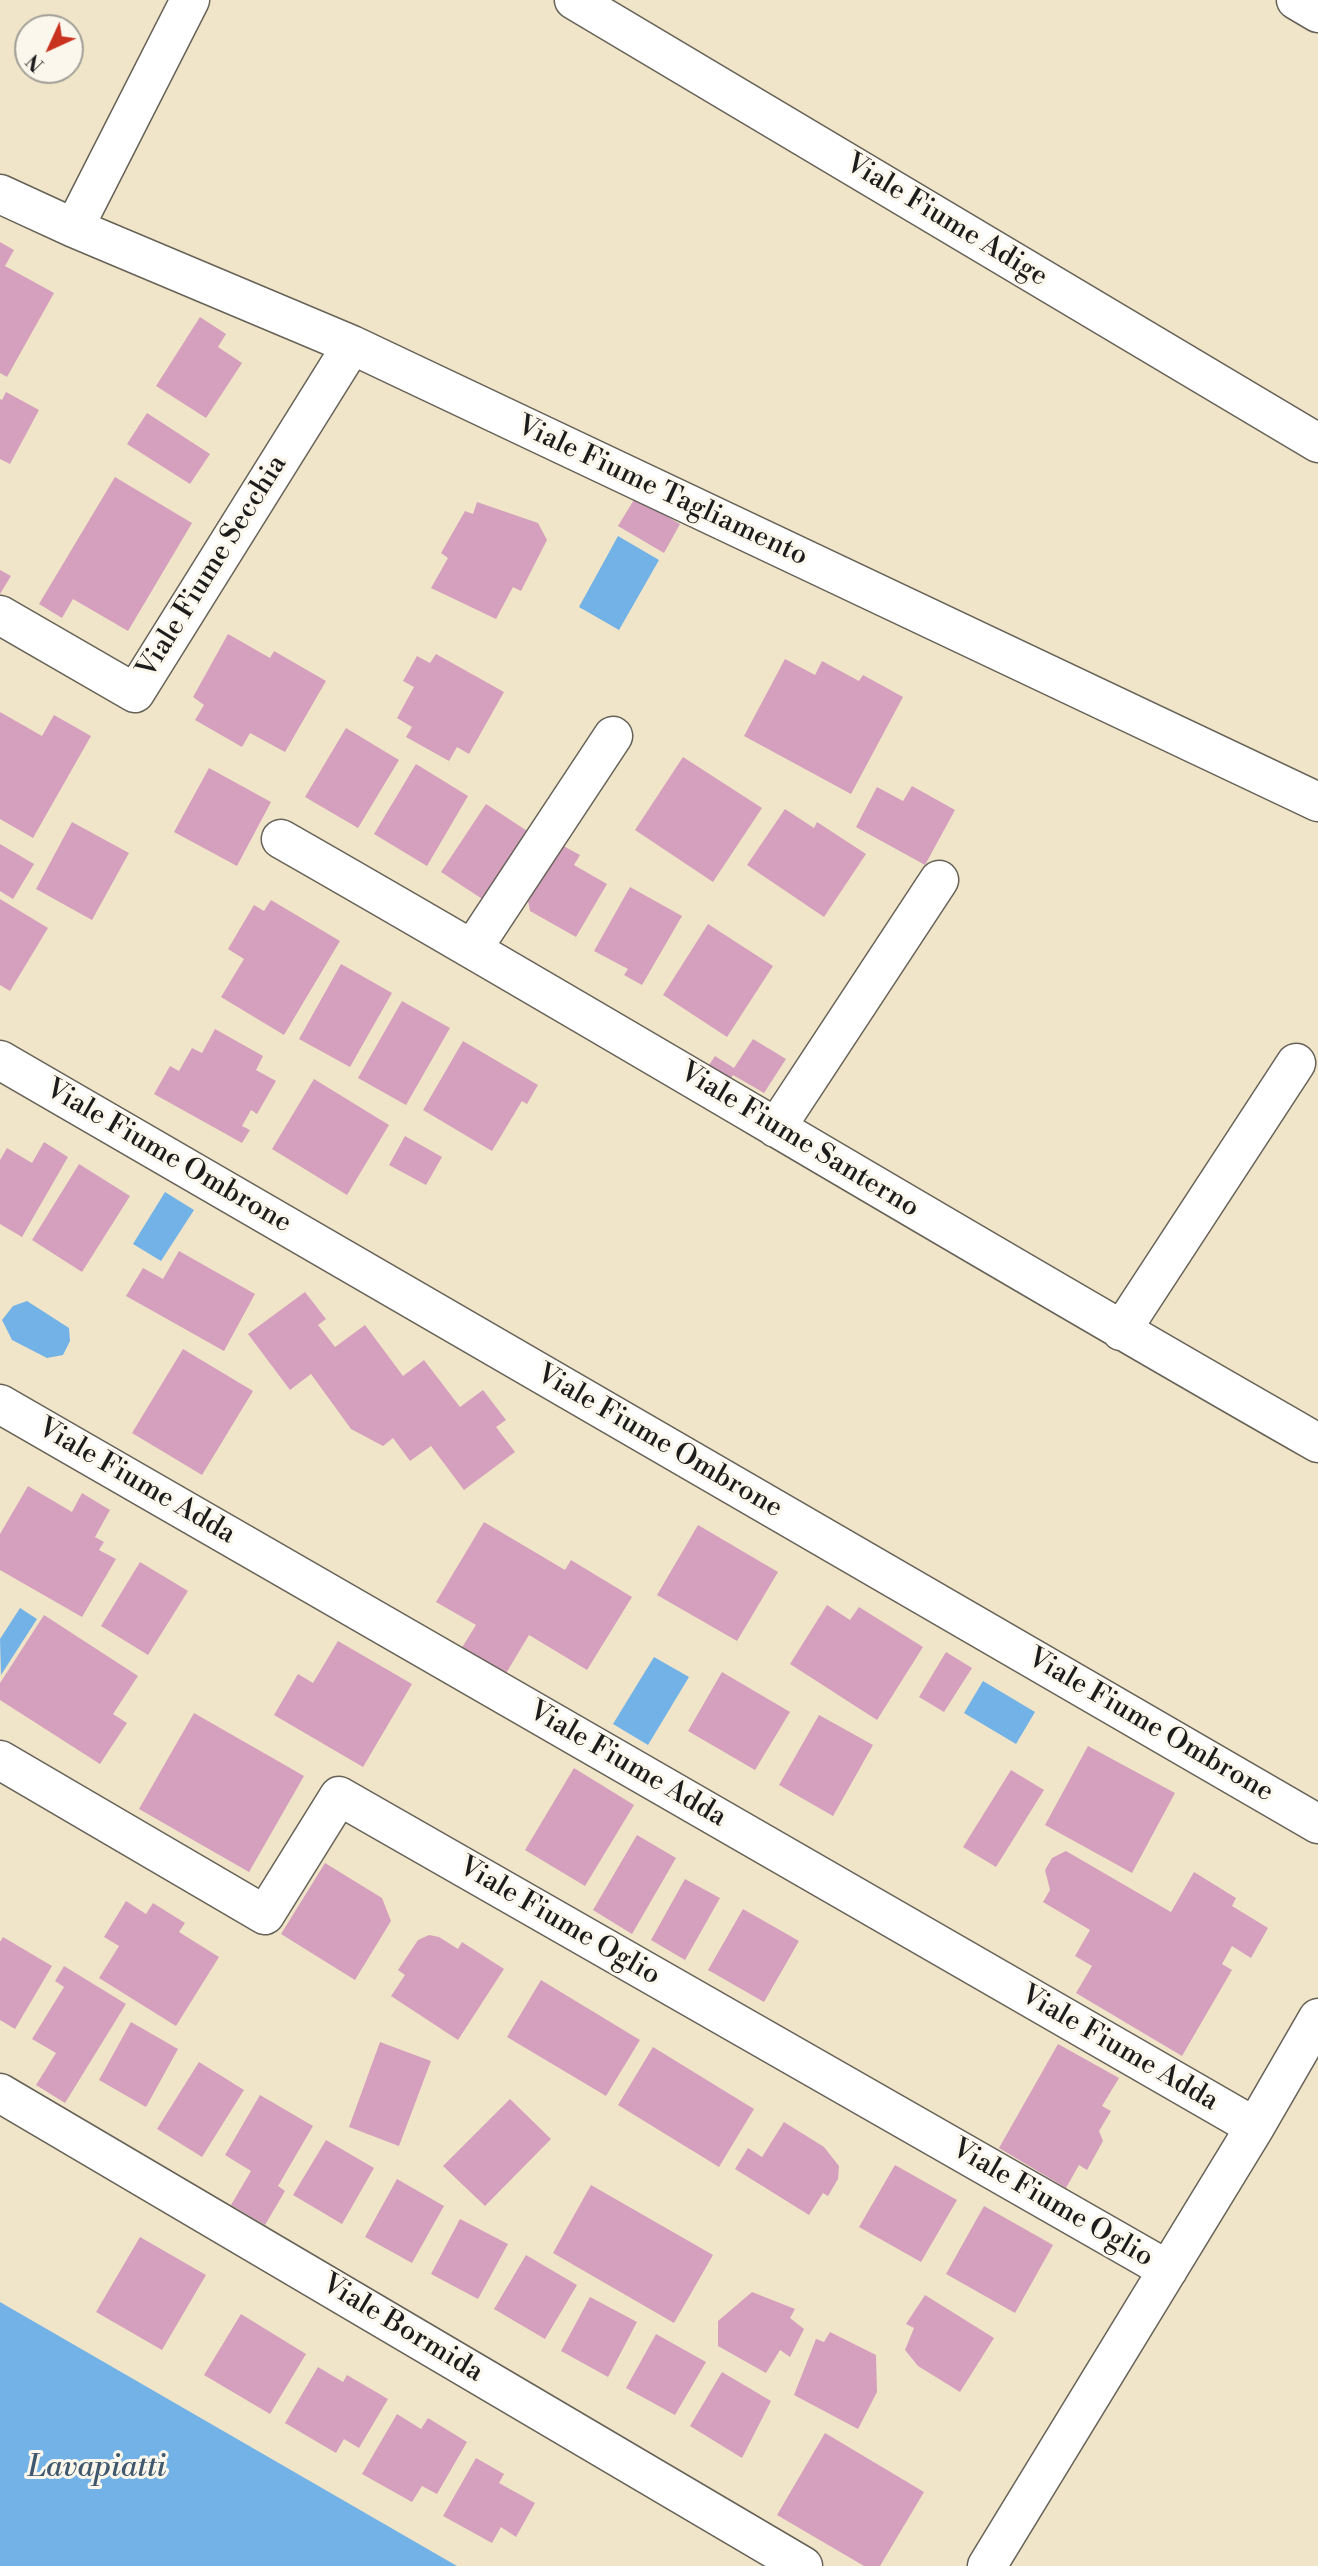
<!DOCTYPE html>
<style>
body{margin:0}
#map{position:relative;width:1318px;height:2566px;overflow:hidden;background:#f0e5c8;font-family:"Libre Bodoni",serif}
canvas{display:block}
.north{position:absolute;left:14px;top:14px;width:70px;height:70px;box-sizing:border-box;background:#fbf7ec;border:2px solid #a29f99;border-radius:50%;rotate:225deg;font-size:19px;font-weight:700;line-height:28px;text-align:center;color:#1c1c1c}
.north::after{content:'';display:block;margin:auto;width:24px;height:32px;background:#c8321e;clip-path:polygon(50% 0,100% 100%,50% 72%,0 100%)}
</style>
<div id="map">
<canvas width="1318" height="2566"></canvas>
<div class="north">N</div>
</div>
<script>
const context = document.querySelector('canvas').getContext('2d');
context.lineJoin = 'round';
function fillPath(path, color) {
  context.fillStyle = color;
  context.fill(path, 'evenodd');
}
function stroke(path, color, width, dash) {
  context.strokeStyle = color;
  context.lineWidth = width;
  context.lineCap = dash ? 'butt' : 'round';
  context.setLineDash(dash || []);
  context.stroke(path);
}
function drawText(font, color, halo, rows, align = 'center') {
  context.font = font + ' "Libre Bodoni",serif';
  context.lineWidth = 6;
  context.setLineDash([]);
  context.textBaseline = 'middle';
  context.strokeStyle = halo;
  context.fillStyle = color;
  for (const [text, x, y, turn = 0] of rows) {
    context.save();
    context.translate(x, y);
    context.rotate((+turn || 0) * Math.PI / 180);
    context.textAlign = isNaN(turn) ? turn : align;
    if (halo) context.strokeText(text, 0, 0);
    context.fillText(text, 0, 0);
    context.restore();
  }
}
const water = new Path2D(`
 M 618,536 L 659,560 L 619,630 L 579,607 Z
 M 165,1192 L 194,1210 L 161,1261 L 133,1244 Z
 M 27,1301 L 69,1328 L 70,1341 L 63,1355 L 47,1358 L 12,1340 L 2,1320 L 13,1306 Z
 M 20,1608 L 37,1619 L 1,1675 L 0,1639 Z
 M 654,1657 L 689,1677 L 648,1745 L 613,1724 Z
 M 983,1681 L 1035,1712 L 1016,1744 L 964,1713 Z
 M 0,2302 L 457,2566 L 0,2566 Z`);
const building = new Path2D(`
 M 0,242 L 14,250 L 5,266 L 54,293 L 7,377 L 0,373 Z
 M 200,317 L 226,334 L 218,347 L 242,363 L 206,418 L 156,386 Z
 M 6,392 L 39,410 L 10,464 L 0,459 L 0,399 L 2,400 Z
 M 147,413 L 210,454 L 190,484 L 127,444 Z
 M 115,477 L 192,523 L 128,631 L 73,599 L 62,618 L 39,604 Z
 M 635,498 L 680,524 L 664,553 L 618,526 Z
 M 477,502 L 538,523 L 547,540 L 521,591 L 513,587 L 496,619 L 431,588 L 448,558 L 441,553 L 465,511 L 473,514 Z
 M 0,570 L 11,576 L 0,594 Z
 M 228,634 L 270,658 L 274,651 L 326,681 L 285,752 L 250,733 L 242,747 L 195,720 L 204,705 L 193,697 Z
 M 436,654 L 504,692 L 469,754 L 457,747 L 449,761 L 406,737 L 412,727 L 397,718 L 414,687 L 403,681 L 417,656 L 430,663 Z
 M 785,659 L 815,675 L 822,661 L 859,681 L 863,675 L 903,697 L 851,794 L 744,736 Z
 M 0,712 L 42,736 L 54,715 L 91,736 L 33,838 L 0,819 Z
 M 346,728 L 399,760 L 358,828 L 305,797 Z
 M 683,757 L 762,808 L 713,882 L 635,830 Z
 M 416,764 L 468,796 L 427,866 L 374,834 Z
 M 209,768 L 271,802 L 237,866 L 174,832 Z
 M 912,786 L 955,810 L 925,865 L 856,827 L 877,787 L 903,801 Z
 M 486,804 L 535,836 L 490,904 L 441,872 Z
 M 785,809 L 814,828 L 817,822 L 866,854 L 824,917 L 747,865 Z
 M 72,822 L 129,853 L 92,920 L 36,889 Z
 M 558,843 L 580,855 L 574,865 L 607,884 L 576,937 L 530,911 L 527,896 Z
 M 0,844 L 34,864 L 13,899 L 0,891 Z
 M 630,887 L 682,916 L 642,985 L 624,975 L 628,969 L 594,951 Z
 M 0,899 L 48,928 L 10,991 L 0,985 Z
 M 271,900 L 340,941 L 284,1035 L 221,997 L 244,959 L 228,949 L 254,905 L 264,911 Z
 M 708,924 L 773,966 L 727,1037 L 663,995 Z
 M 341,964 L 392,993 L 350,1067 L 299,1039 Z
 M 402,1001 L 450,1028 L 406,1105 L 358,1078 Z
 M 215,1029 L 263,1056 L 256,1070 L 276,1081 L 257,1114 L 251,1110 L 242,1126 L 250,1130 L 242,1143 L 154,1094 L 170,1066 L 179,1071 L 192,1048 L 202,1053 Z
 M 753,1039 L 786,1059 L 764,1093 L 733,1075 L 729,1081 L 707,1068 L 715,1056 L 734,1068 Z
 M 463,1041 L 538,1085 L 527,1104 L 522,1101 L 492,1151 L 423,1110 Z
 M 314,1079 L 389,1125 L 347,1195 L 272,1149 Z
 M 405,1136 L 442,1157 L 426,1185 L 389,1165 Z
 M 44,1142 L 68,1157 L 22,1237 L 0,1224 L 0,1160 L 7,1148 L 32,1163 Z
 M 79,1164 L 130,1196 L 82,1272 L 32,1240 Z
 M 179,1251 L 255,1294 L 224,1351 L 126,1296 L 143,1268 L 163,1279 Z
 M 305,1292 L 326,1319 L 318,1325 L 335,1347 L 365,1325 L 403,1376 L 424,1360 L 460,1407 L 483,1390 L 506,1420 L 496,1427 L 515,1452 L 464,1490 L 431,1446 L 410,1461 L 393,1438 L 383,1446 L 351,1429 L 311,1374 L 290,1390 L 248,1334 Z
 M 183,1349 L 253,1391 L 202,1475 L 132,1433 Z
 M 28,1486 L 72,1512 L 82,1493 L 110,1510 L 95,1537 L 104,1542 L 99,1550 L 116,1559 L 82,1617 L 0,1570 L 0,1534 Z
 M 484,1522 L 565,1570 L 571,1560 L 632,1597 L 587,1670 L 529,1635 L 502,1680 L 458,1654 L 476,1625 L 436,1602 Z
 M 698,1525 L 778,1572 L 737,1641 L 657,1595 Z
 M 140,1562 L 188,1591 L 148,1655 L 101,1626 Z
 M 827,1605 L 850,1620 L 859,1607 L 923,1647 L 877,1720 L 790,1664 Z
 M 44,1615 L 138,1676 L 113,1714 L 127,1723 L 100,1764 L 0,1700 L 0,1683 Z
 M 338,1641 L 412,1684 L 363,1767 L 274,1715 L 298,1674 L 313,1683 Z
 M 946,1652 L 972,1668 L 944,1712 L 919,1697 Z
 M 722,1672 L 790,1712 L 755,1770 L 688,1731 Z
 M 194,1713 L 304,1776 L 249,1872 L 139,1809 Z
 M 819,1715 L 873,1745 L 833,1816 L 779,1785 Z
 M 1088,1746 L 1175,1793 L 1132,1873 L 1045,1825 Z
 M 574,1768 L 634,1805 L 585,1886 L 525,1850 Z
 M 1011,1770 L 1044,1790 L 996,1867 L 963,1847 Z
 M 637,1835 L 676,1858 L 632,1934 L 593,1910 Z
 M 1066,1851 L 1171,1912 L 1194,1872 L 1236,1898 L 1232,1906 L 1268,1928 L 1251,1958 L 1232,1946 L 1222,1964 L 1232,1970 L 1182,2056 L 1076,1993 L 1092,1966 L 1075,1956 L 1090,1930 L 1043,1902 L 1050,1890 L 1045,1870 L 1052,1858 Z
 M 325,1863 L 382,1898 L 391,1921 L 355,1980 L 281,1934 Z
 M 685,1879 L 720,1898 L 685,1960 L 651,1940 Z
 M 126,1901 L 146,1914 L 153,1903 L 185,1923 L 179,1932 L 219,1957 L 176,2026 L 99,1978 L 119,1946 L 104,1937 Z
 M 743,1909 L 799,1941 L 764,2002 L 708,1970 Z
 M 429,1935 L 439,1937 L 458,1949 L 462,1942 L 504,1969 L 458,2040 L 391,1996 L 405,1975 L 398,1970 L 418,1940 Z
 M 3,1937 L 52,1966 L 15,2029 L 0,2020 L 0,1942 Z
 M 64,1966 L 126,2004 L 65,2103 L 36,2085 L 56,2053 L 32,2039 L 64,1987 L 55,1981 Z
 M 541,1980 L 640,2040 L 606,2096 L 507,2037 Z
 M 131,2022 L 178,2049 L 146,2107 L 99,2080 Z
 M 380,2042 L 431,2061 L 399,2146 L 349,2127 Z
 M 1058,2044 L 1119,2078 L 1102,2106 L 1111,2111 L 1099,2131 L 1103,2141 L 1087,2170 L 1079,2165 L 1066,2188 L 999,2148 Z
 M 653,2047 L 754,2109 L 719,2167 L 618,2105 Z
 M 199,2062 L 244,2090 L 202,2157 L 157,2129 Z
 M 260,2095 L 313,2126 L 278,2186 L 285,2191 L 265,2225 L 231,2205 L 251,2171 L 225,2155 Z
 M 510,2099 L 551,2139 L 485,2206 L 443,2166 Z
 M 784,2122 L 824,2147 L 839,2166 L 838,2179 L 828,2196 L 823,2193 L 809,2215 L 735,2169 L 748,2148 L 762,2157 Z
 M 326,2140 L 374,2168 L 342,2224 L 293,2195 Z
 M 895,2165 L 957,2200 L 921,2262 L 859,2227 Z
 M 397,2179 L 444,2206 L 412,2263 L 365,2237 Z
 M 591,2185 L 713,2255 L 674,2323 L 553,2253 Z
 M 984,2206 L 1053,2245 L 1015,2313 L 946,2274 Z
 M 460,2219 L 508,2244 L 478,2299 L 431,2274 Z
 M 140,2237 L 206,2275 L 162,2350 L 96,2312 Z
 M 526,2255 L 577,2285 L 545,2339 L 494,2309 Z
 M 752,2292 L 795,2309 L 790,2318 L 804,2329 L 790,2357 L 780,2350 L 766,2373 L 718,2346 L 718,2321 Z
 M 925,2295 L 994,2338 L 960,2392 L 918,2366 L 905,2350 L 914,2328 L 906,2324 Z
 M 590,2297 L 637,2322 L 608,2377 L 561,2351 Z
 M 241,2314 L 306,2354 L 270,2414 L 204,2375 Z
 M 830,2332 L 876,2355 L 877,2392 L 858,2429 L 794,2395 L 816,2339 L 824,2342 Z
 M 656,2334 L 706,2362 L 675,2415 L 626,2388 Z
 M 318,2367 L 343,2382 L 347,2375 L 388,2399 L 359,2448 L 344,2439 L 336,2453 L 285,2423 Z
 M 722,2372 L 771,2401 L 742,2458 L 690,2426 Z
 M 397,2414 L 421,2429 L 428,2418 L 467,2442 L 437,2494 L 422,2486 L 412,2502 L 362,2474 Z
 M 825,2433 L 924,2492 L 880,2566 L 864,2566 L 777,2515 Z
 M 476,2458 L 504,2474 L 499,2483 L 535,2503 L 516,2537 L 501,2527 L 492,2543 L 443,2516 Z`);
const minor = new Path2D(`
 M 574,0 L 1318,443
 M 1296,0 L 1318,13
 M 0,194 L 74,228 L 352,345 L 1318,802
 M 74,228 L 190,0
 M 0,615 L 135,693 L 352,345
 M 281,839 C 628,1037 970,1245 1318,1443
 M 473,948 L 613,736
 M 0,1060 L 1318,1824
 M 776,1128 L 939,880
 M 1121,1331 L 1296,1063
 M 0,1404 L 1255,2127
 M 0,1760 L 265,1915 L 339,1796 L 1168,2270
 M 0,2093 L 803,2566
 M 987,2566 L 1255,2127 L 1318,2018`);
const streetNames = [
 ["Viale Fiume Adige",946,221,31],
 ["Viale Fiume Tagliamento",662,492,25],
 ["Viale Fiume Secchia",213,567,-58],
 ["Viale Fiume Santerno",799,1141,31],
 ["Viale Fiume Ombrone",168,1157,30],
 ["Viale Fiume Ombrone",659,1442,30],
 ["Viale Fiume Adda",136,1482,30],
 ["Viale Fiume Ombrone",1150,1726,30],
 ["Viale Fiume Adda",627,1765,30],
 ["Viale Fiume Oglio",559,1922,30],
 ["Viale Fiume Adda",1119,2049,30],
 ["Viale Fiume Oglio",1052,2204,30],
 ["Viale Bormida",402,2329,31]
];
const waterNames = [
 ["Lavapiatti",97,2469]
];
fillPath(water, '#73b2e7');
fillPath(building, '#d5a0bd');
stroke(minor, '#666258', 41);
stroke(minor, '#fff', 38);
drawText('28px', '#1c1c1c', '#fbf7ec', streetNames);
drawText('italic 30px', '#3f586d', '#fbf7ec', waterNames);
</script>
